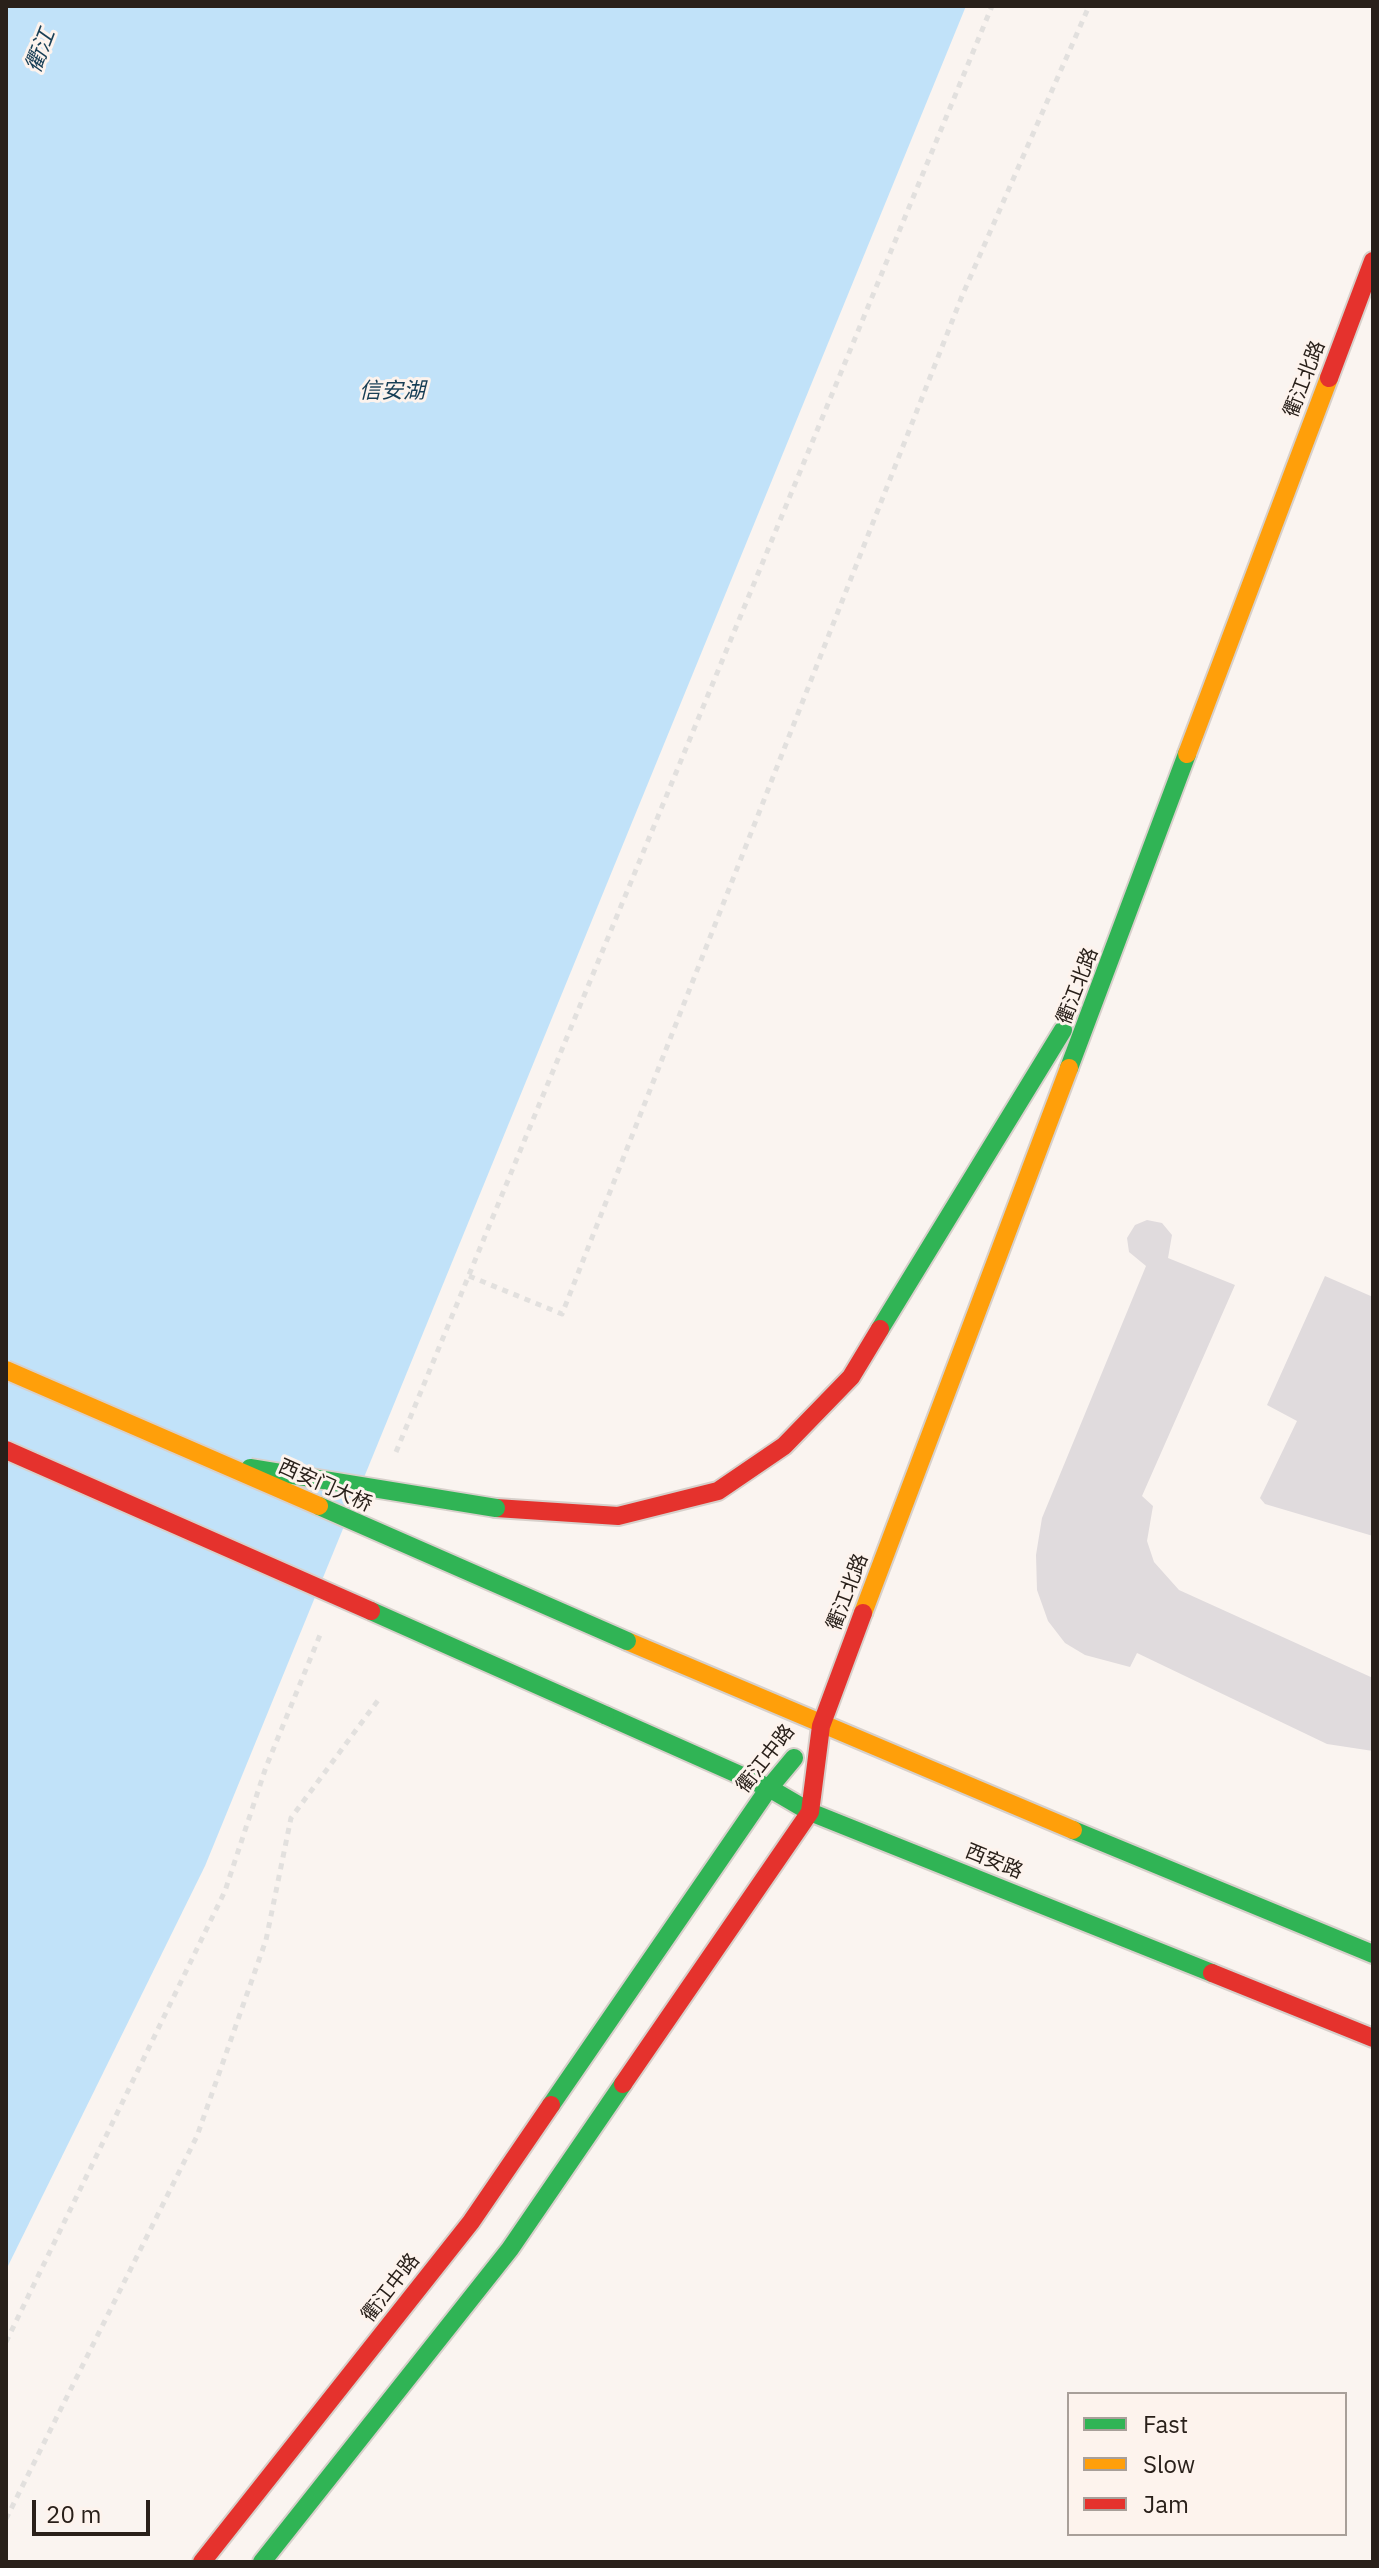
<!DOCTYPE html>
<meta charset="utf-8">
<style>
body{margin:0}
#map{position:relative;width:1379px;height:2568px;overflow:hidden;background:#faf4f0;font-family:"IBM Plex Sans",sans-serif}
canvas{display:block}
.frame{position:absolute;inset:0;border:8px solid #29201a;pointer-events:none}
.legend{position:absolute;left:1067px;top:2392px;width:280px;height:144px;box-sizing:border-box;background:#fdf3ed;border:2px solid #a89f99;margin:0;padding:10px 14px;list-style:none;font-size:24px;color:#29201a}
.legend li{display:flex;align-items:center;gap:16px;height:40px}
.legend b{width:40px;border:2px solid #a89f99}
.scale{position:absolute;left:32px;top:2500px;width:118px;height:36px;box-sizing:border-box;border:4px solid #29201a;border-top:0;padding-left:10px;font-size:24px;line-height:28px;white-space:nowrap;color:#29201a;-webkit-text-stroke:6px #fdf3ed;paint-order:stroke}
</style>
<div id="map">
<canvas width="1379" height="2568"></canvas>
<div class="frame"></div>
<ul class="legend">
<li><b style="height:10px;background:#30b455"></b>Fast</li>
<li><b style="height:10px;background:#ff9f0a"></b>Slow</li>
<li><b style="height:10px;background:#e5322d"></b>Jam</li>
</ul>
<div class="scale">20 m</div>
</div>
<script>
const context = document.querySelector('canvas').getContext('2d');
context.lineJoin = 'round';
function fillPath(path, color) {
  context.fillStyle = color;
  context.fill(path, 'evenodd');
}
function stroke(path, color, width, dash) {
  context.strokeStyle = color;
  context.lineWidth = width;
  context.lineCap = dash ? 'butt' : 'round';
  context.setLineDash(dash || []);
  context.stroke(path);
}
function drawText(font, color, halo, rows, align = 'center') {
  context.font = font + ' "IBM Plex Sans","Noto Sans SC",sans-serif';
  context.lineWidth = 6;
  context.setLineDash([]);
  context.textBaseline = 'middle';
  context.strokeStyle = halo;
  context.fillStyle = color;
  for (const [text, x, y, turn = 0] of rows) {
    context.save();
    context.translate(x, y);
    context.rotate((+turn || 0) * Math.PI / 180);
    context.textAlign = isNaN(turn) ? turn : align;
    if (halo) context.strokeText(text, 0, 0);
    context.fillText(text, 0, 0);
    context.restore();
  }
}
const water = new Path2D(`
 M 6,6 L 966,6 L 205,1866 L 6,2270 Z`);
const building = new Path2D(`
 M 1147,1220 L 1162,1223 L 1172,1235 L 1168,1258 L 1235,1285 L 1142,1496 L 1153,1506 L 1147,1541 L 1154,1562 L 1179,1590 L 1373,1678 L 1373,1751 L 1327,1744 L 1137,1653 L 1130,1667 L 1085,1655 L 1065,1643 L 1048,1621 L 1037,1590 L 1036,1555 L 1042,1518 L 1146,1266 L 1129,1252 L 1127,1238 L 1135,1225 Z
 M 1325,1276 L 1373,1297 L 1373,1536 L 1265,1504 L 1260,1498 L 1297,1421 L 1267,1405 Z`);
const path = new Path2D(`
 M 469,1276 L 562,1314 L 962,296 L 1089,6
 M 396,1452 L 992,6
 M 6,2342 L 225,1891 L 266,1767 L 320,1635
 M 6,2519 L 197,2136 L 266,1940 L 291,1818 L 379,1699`);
const fast = new Path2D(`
 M 1069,1068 L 1187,754
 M 880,1329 L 1063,1030
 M 605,1715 L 769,1788 L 810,1812 L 1212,1973
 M 1073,1830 L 1373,1954
 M 551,2105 L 769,1788 L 794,1758
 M 262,2562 L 510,2249 L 623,2084`);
const slow = new Path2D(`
 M 1187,754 L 1329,378
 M 863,1613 L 1069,1068
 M 627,1641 L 1073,1830`);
const jam = new Path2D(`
 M 1329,378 L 1373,261
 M 496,1508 L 618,1516 L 718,1491 L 784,1446 L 851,1377 L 880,1329
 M 1212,1973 L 1373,2038
 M 623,2084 L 810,1812 L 821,1726 L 863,1613
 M 202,2562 L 471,2222 L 551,2105`);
const fastBridge = new Path2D(`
 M 250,1468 L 496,1508
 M 319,1506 L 627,1641
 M 371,1611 L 605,1715`);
const slowBridge = new Path2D(`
 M 6,1370 L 319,1506`);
const jamBridge = new Path2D(`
 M 6,1450 L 371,1611`);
const streetNames = [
 ["衢江北路",1305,379,-69],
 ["衢江北路",1078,986,-69],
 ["西安门大桥",325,1486,24],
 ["衢江北路",848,1592,-69],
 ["衢江中路",766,1759,-52],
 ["西安路",994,1862,22],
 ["衢江中路",391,2288,-52]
];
const waterNames = [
 ["衢江",41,51,-69],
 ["信安湖",392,392]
];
fillPath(water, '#c1e2f9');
fillPath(building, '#e0dbdd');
stroke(fast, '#d7d0cb', 22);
stroke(slow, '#d7d0cb', 22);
stroke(jam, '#d7d0cb', 22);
stroke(path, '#e2e0de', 5, [6, 6]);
stroke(fast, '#30b455', 18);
stroke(slow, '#ff9f0a', 18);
stroke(jam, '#e5322d', 18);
stroke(fastBridge, '#d7d0cb', 22, []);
stroke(slowBridge, '#d7d0cb', 22, []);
stroke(jamBridge, '#d7d0cb', 22, []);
stroke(fastBridge, '#30b455', 18);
stroke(slowBridge, '#ff9f0a', 18);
stroke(jamBridge, '#e5322d', 18);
drawText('20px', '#29201a', '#fdf3ed', streetNames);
drawText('italic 22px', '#173e55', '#fdf3ed', waterNames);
</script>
